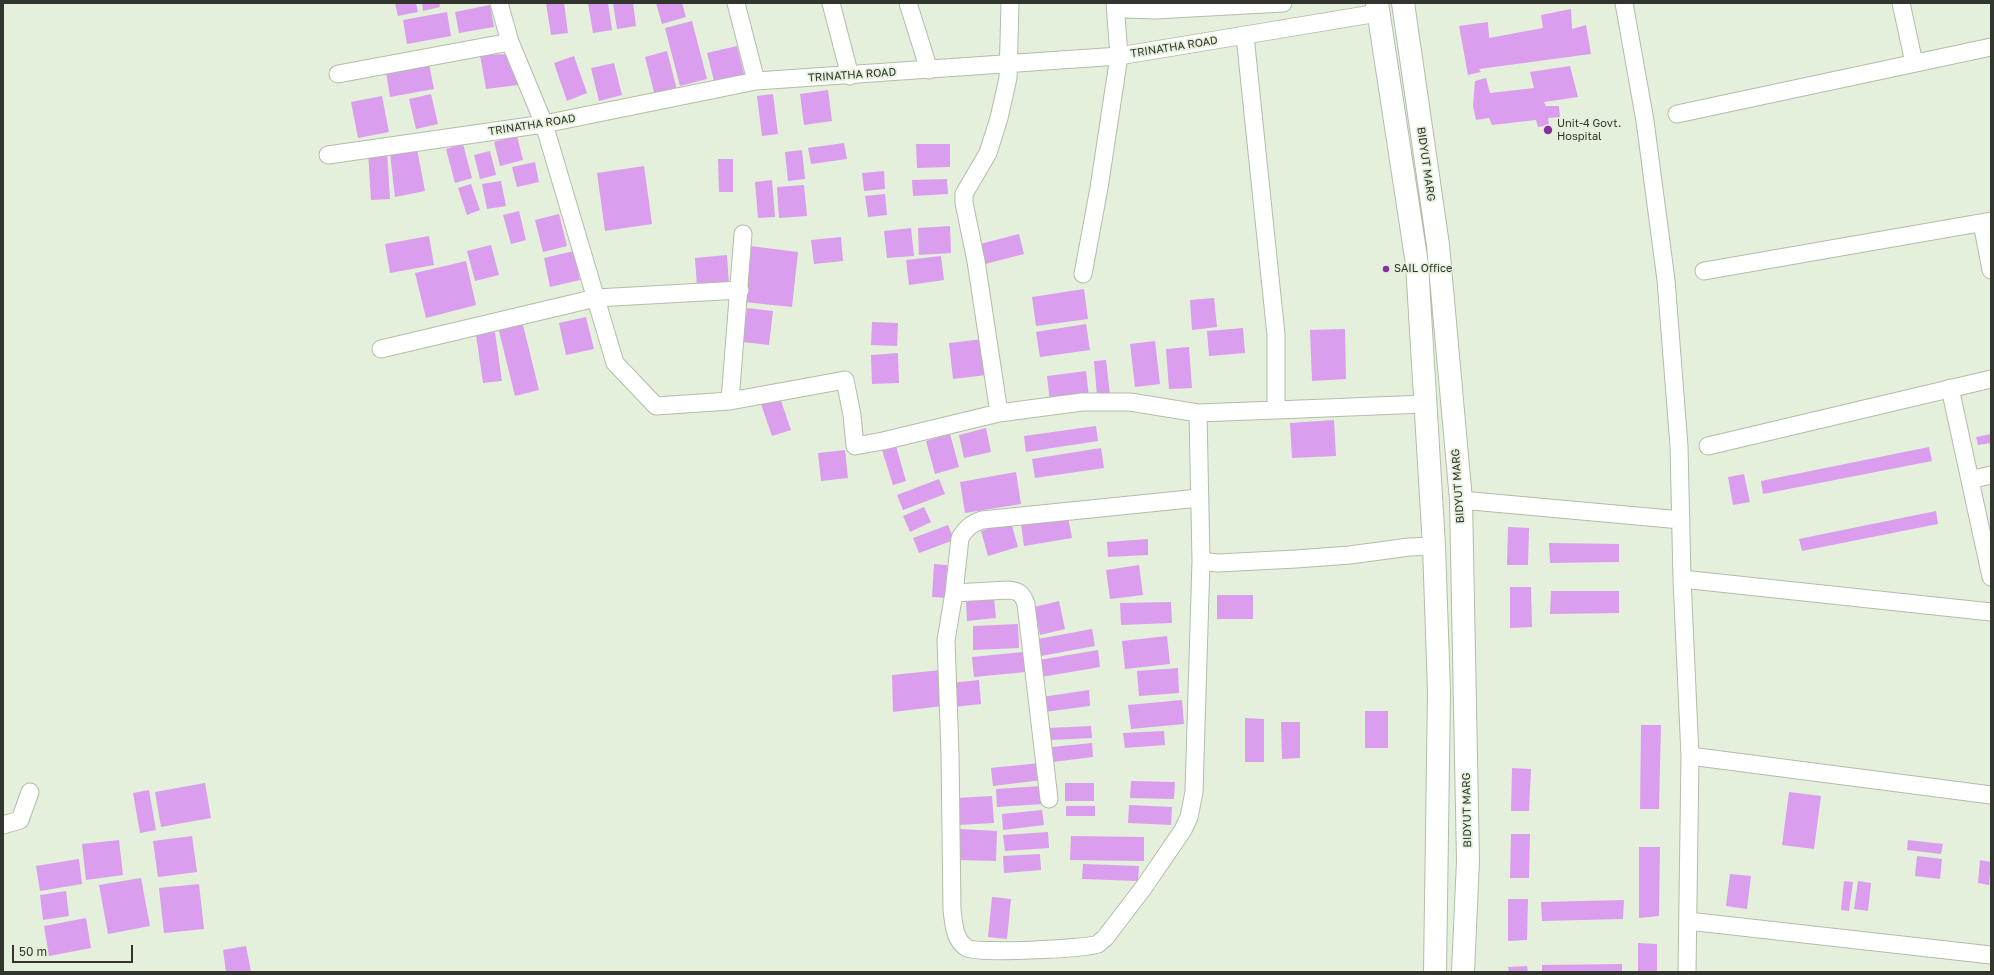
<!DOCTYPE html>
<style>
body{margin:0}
#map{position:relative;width:1994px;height:975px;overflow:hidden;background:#e5f0dc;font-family:"Golos Text",sans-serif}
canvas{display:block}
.frame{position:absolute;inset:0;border:4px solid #31352d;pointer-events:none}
.scale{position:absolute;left:12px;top:945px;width:121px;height:18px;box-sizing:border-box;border:2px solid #31352d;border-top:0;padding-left:5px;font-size:12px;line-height:14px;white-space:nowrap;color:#31352d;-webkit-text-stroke:3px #e5f0dc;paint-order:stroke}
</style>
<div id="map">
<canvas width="1994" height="975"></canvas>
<div class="frame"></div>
<div class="scale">50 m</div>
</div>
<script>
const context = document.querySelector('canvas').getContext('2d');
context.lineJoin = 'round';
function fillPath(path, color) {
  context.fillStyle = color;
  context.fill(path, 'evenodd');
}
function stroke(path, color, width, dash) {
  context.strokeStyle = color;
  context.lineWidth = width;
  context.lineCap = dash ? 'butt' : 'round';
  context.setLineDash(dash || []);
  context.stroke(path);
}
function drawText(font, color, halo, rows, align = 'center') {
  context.font = font + ' "Golos Text",sans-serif';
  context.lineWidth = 3.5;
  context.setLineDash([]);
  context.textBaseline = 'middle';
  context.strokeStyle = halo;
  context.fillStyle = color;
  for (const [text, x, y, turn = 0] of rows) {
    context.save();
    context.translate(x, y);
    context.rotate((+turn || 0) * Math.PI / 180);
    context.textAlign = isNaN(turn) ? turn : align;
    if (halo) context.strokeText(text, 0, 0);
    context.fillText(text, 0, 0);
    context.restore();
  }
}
const building = new Path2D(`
 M 395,3 L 416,3 L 418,12 L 398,16 Z
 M 422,3 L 439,3 L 440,7 L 423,11 Z
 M 546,3 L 564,3 L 568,33 L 551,35 Z
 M 588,3 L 608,3 L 612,30 L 593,33 Z
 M 613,3 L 633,3 L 636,26 L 617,29 Z
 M 656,3 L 682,3 L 686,17 L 662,24 Z
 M 490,5 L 494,27 L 459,33 L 455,12 Z
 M 1571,9 L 1572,29 L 1586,25 L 1591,54 L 1479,69 L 1481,72 L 1468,75 L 1459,26 L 1488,22 L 1489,38 L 1543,28 L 1541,15 Z
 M 447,12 L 451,36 L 407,44 L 403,20 Z
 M 692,21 L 707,79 L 680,86 L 665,28 Z
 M 737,46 L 745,78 L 715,85 L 707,53 Z
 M 667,51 L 677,90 L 655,96 L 645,57 Z
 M 511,54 L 518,85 L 486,89 L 480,55 Z
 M 574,56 L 587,93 L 567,101 L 554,63 Z
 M 614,63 L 622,95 L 599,101 L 591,68 Z
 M 429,64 L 434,89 L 390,97 L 386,72 Z
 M 1570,66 L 1578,97 L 1544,102 L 1546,106 L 1559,106 L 1560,117 L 1548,118 L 1549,125 L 1538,127 L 1536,120 L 1492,125 L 1489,118 L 1476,120 L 1473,106 L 1475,81 L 1486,78 L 1490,93 L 1534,88 L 1530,72 Z
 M 828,90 L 832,121 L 804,125 L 800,94 Z
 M 431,94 L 438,124 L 416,129 L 409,99 Z
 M 773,94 L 778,134 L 762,136 L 757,96 Z
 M 382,96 L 389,132 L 358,138 L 351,102 Z
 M 517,136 L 523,160 L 500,166 L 494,142 Z
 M 844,143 L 847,159 L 811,164 L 808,148 Z
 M 463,144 L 472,178 L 455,183 L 446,149 Z
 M 916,144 L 950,144 L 950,167 L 917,168 Z
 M 417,149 L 425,191 L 395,197 L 390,154 Z
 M 802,150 L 805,179 L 788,181 L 785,152 Z
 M 387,151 L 390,199 L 371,200 L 368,152 Z
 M 490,151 L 496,175 L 480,179 L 474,155 Z
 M 718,159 L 733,159 L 733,192 L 719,192 Z
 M 535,162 L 539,182 L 517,187 L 512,167 Z
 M 644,166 L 652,224 L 605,231 L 597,173 Z
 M 884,171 L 885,189 L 864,191 L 862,173 Z
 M 947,179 L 948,194 L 913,196 L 912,180 Z
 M 772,180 L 775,217 L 758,218 L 755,182 Z
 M 501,181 L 506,206 L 487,209 L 482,184 Z
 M 471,184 L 480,210 L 467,215 L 458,188 Z
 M 804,185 L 807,216 L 779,218 L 777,187 Z
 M 885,194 L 887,215 L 868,217 L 865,196 Z
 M 519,211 L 526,240 L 511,244 L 503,215 Z
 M 559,214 L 567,246 L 543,252 L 535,220 Z
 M 950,226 L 951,253 L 919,255 L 918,228 Z
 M 911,228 L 914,256 L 887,258 L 884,231 Z
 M 1019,234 L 1024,254 L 985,264 L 980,244 Z
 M 429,236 L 434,265 L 390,273 L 385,244 Z
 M 841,237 L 843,261 L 814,264 L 811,240 Z
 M 491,245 L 499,275 L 475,281 L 467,251 Z
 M 750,246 L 798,252 L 792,307 L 744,302 Z
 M 574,251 L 580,280 L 550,287 L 544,258 Z
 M 727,255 L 729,284 L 697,287 L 695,258 Z
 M 941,256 L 944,280 L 909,285 L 906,260 Z
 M 466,261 L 476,305 L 426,318 L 415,273 Z
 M 1084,289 L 1088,319 L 1036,326 L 1032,297 Z
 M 1214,298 L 1217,327 L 1192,330 L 1190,300 Z
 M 747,308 L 773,311 L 769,345 L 743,342 Z
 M 586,317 L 594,349 L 566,355 L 559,323 Z
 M 522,321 L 539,390 L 515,396 L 498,327 Z
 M 872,322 L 898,323 L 897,346 L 871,345 Z
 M 1086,324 L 1090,350 L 1040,357 L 1036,332 Z
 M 1243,328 L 1245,353 L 1209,356 L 1207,331 Z
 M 1345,329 L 1346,379 L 1312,381 L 1310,330 Z
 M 495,332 L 502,381 L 483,383 L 476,335 Z
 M 983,339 L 987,375 L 953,379 L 949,343 Z
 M 1155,341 L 1160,384 L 1135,387 L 1130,344 Z
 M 1189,347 L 1192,388 L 1169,389 L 1166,349 Z
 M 898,353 L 899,383 L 872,384 L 871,355 Z
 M 1106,360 L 1110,395 L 1097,396 L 1094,361 Z
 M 1086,371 L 1089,397 L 1050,402 L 1047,376 Z
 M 779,395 L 791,430 L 772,436 L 760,401 Z
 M 1334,420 L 1336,456 L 1292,458 L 1290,423 Z
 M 1096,426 L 1098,441 L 1026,452 L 1024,436 Z
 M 986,428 L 991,452 L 964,458 L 959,435 Z
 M 950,434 L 959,467 L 935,474 L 926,441 Z
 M 1991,434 L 1991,443 L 1978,445 L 1976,437 Z
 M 896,446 L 906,481 L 893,485 L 882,450 Z
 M 1929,447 L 1932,461 L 1763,494 L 1761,481 Z
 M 1101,448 L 1104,468 L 1035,478 L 1032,459 Z
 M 845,450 L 848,478 L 821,481 L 818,453 Z
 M 1016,472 L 1021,504 L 965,513 L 960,482 Z
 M 1744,474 L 1750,502 L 1733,505 L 1728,477 Z
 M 939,479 L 945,494 L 903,510 L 897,495 Z
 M 924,507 L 931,522 L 910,532 L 903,516 Z
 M 1936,511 L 1938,524 L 1802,551 L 1799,539 Z
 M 1068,517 L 1072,538 L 1024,546 L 1021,524 Z
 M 1011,522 L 1018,547 L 988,556 L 981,531 Z
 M 948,525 L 954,540 L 919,553 L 913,538 Z
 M 1508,527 L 1529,528 L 1528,565 L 1507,565 Z
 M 1148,539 L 1148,555 L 1108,557 L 1107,542 Z
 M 1549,543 L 1619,544 L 1619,562 L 1550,563 Z
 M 934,564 L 947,565 L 946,598 L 932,597 Z
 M 1139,565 L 1143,595 L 1110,599 L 1106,570 Z
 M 1510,587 L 1531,587 L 1532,627 L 1510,628 Z
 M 1551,591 L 1619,591 L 1619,613 L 1550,614 Z
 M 1217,595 L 1253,595 L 1253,619 L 1217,619 Z
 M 994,598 L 996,618 L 967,621 L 966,601 Z
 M 1059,601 L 1065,629 L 1040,635 L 1034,607 Z
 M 1171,602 L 1172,623 L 1121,625 L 1120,603 Z
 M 1018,624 L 1019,648 L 973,650 L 973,626 Z
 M 1092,629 L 1095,646 L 1041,656 L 1038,639 Z
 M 1167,636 L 1170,664 L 1125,669 L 1122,641 Z
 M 1098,650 L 1100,667 L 1041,677 L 1039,660 Z
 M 1023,652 L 1025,672 L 974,677 L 972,657 Z
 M 1178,668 L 1179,693 L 1139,696 L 1137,671 Z
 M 941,670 L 942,706 L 893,712 L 892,675 Z
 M 979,680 L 981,704 L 954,707 L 951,683 Z
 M 1089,690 L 1090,706 L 1044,712 L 1042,697 Z
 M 1182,700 L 1184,724 L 1131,729 L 1128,705 Z
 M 1365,711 L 1388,711 L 1388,748 L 1365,748 Z
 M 1245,718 L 1264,719 L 1264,762 L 1245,762 Z
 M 1281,722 L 1300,722 L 1300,758 L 1282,759 Z
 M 1641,725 L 1661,725 L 1659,809 L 1640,809 Z
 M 1091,726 L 1092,738 L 1050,740 L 1049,728 Z
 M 1164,731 L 1165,745 L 1125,748 L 1123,733 Z
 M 1092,743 L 1093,757 L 1053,762 L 1052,747 Z
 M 1040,763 L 1042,780 L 993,786 L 991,768 Z
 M 1512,768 L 1531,769 L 1529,811 L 1511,811 Z
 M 1131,781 L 1175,782 L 1174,799 L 1130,798 Z
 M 205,783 L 211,818 L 161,827 L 155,792 Z
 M 1065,783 L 1094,783 L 1094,801 L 1065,801 Z
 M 1041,786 L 1042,804 L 997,807 L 996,789 Z
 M 149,790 L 156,830 L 140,833 L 133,793 Z
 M 1789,792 L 1821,796 L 1814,849 L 1782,845 Z
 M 992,796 L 994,823 L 958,825 L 957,798 Z
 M 1129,805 L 1172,807 L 1171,825 L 1128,823 Z
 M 1066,806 L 1095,806 L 1095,816 L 1066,816 Z
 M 1042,810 L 1044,825 L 1003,830 L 1002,814 Z
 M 960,829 L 997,831 L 996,861 L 959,860 Z
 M 1048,832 L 1049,848 L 1005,851 L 1003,835 Z
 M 1511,834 L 1530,834 L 1529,878 L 1510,878 Z
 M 192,836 L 197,872 L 158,877 L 153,841 Z
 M 1071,836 L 1144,837 L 1144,861 L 1070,860 Z
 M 119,840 L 123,875 L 86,880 L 82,844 Z
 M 1908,840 L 1943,844 L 1941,854 L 1907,850 Z
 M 1639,847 L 1660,847 L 1659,916 L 1639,918 Z
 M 1040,854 L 1041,870 L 1004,873 L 1003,856 Z
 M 1917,856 L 1942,859 L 1940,879 L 1915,876 Z
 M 79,859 L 82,884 L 40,891 L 36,866 Z
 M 1980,860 L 1991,862 L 1989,885 L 1978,883 Z
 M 1083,864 L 1139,866 L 1138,881 L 1082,879 Z
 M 1730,874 L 1751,876 L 1747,909 L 1726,906 Z
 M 141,878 L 150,926 L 108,934 L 99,885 Z
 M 1844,881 L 1853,882 L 1849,911 L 1841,910 Z
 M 1858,881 L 1871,883 L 1868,911 L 1854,909 Z
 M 199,884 L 204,929 L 164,933 L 159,888 Z
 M 66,891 L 69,916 L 43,920 L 40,895 Z
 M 992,897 L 1011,899 L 1007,939 L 988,937 Z
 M 1508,899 L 1528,899 L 1527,940 L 1508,941 Z
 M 1624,900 L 1623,919 L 1542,921 L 1541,902 Z
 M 86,918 L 91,948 L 49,956 L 44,926 Z
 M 1638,943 L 1657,944 L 1657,972 L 1638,972 Z
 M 246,946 L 251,972 L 226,972 L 223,950 Z
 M 1622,964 L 1622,972 L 1542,972 L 1542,965 Z
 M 1527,966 L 1528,972 L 1509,972 L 1508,967 Z`);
const minor = new Path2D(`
 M 499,3 L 510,42 L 544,124 L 615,363 L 656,406 L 730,401 L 845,380 L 852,415 L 855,446 L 883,441 L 999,413 L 1082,402 L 1130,402 L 1198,413 L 1276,410
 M 736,3 L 756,81
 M 831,3 L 850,76
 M 908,3 L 929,70
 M 1125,3 L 1126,9 L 1155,10 L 1283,3
 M 1624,3 L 1645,121 L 1666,280 L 1679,446 L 1682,579 L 1690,756 L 1687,972
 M 1901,3 L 1914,63
 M 1245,36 L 1276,335 L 1276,410 L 1425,404
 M 338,74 L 510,42
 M 1677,114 L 1991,47
 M 328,155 L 544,124 L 756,81 L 1119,56 L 1378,13
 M 1982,223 L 1991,270
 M 1704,271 L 1991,221
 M 1083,274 L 1099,188 L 1119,56 L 1115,3
 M 381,349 L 596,298 L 740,290
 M 1950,388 L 1991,577
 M 730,401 L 743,234
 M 999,413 L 976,261 L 964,203 L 964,194 L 988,153 L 999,118 L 1008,78 L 1010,3
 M 1198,413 L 1201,561 L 1218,563 L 1296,559 L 1350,555 L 1409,547 L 1434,546
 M 1708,446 L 1991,379
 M 1970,480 L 1991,475
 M 1199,498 L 982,520 C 971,524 966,528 960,538 L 954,593 L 946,640 L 950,753 L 952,910 C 954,924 954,940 967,948 C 977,954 1085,949 1098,944 C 1100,942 1102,940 1105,938 L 1144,887 L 1183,830 L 1189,817 L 1194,792 L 1201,561
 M 1461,500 L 1681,520
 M 1682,579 L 1991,612
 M 954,593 L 1008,590 C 1019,591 1022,593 1026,604 L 1049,799
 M 1690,756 L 1991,795
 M 3,825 L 20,820 L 30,792
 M 1688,921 L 1991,955`);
const major = new Path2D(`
 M 1377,3 L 1417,264 L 1434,546 L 1439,692 L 1435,972
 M 1403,3 L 1438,245 L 1461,500 L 1468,861 L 1463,972`);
const markers = [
 [1548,130,5,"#88329f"],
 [1386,269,4,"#88329f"]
];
const streetNames = [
 ["TRINATHA ROAD",1174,47,-9],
 ["TRINATHA ROAD",852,75,-4],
 ["TRINATHA ROAD",532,125,-9],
 ["BIDYUT MARG",1426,164,82],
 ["BIDYUT MARG",1458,486,-94],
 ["BIDYUT MARG",1467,810,-91]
];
const poiNames = [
 ["Unit-4 Govt.",1557,124],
 ["Hospital",1557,137],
 ["SAIL Office",1394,269]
];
fillPath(building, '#db9ded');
stroke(minor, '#b2bda9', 19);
stroke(major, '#b2bda9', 24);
stroke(minor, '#fff', 17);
stroke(major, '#fff', 22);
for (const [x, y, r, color] of markers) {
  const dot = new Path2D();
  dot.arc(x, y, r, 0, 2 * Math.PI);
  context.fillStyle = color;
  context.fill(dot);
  stroke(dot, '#e5f0dc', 1.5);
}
drawText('11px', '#31352d', '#e5f0dc', streetNames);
drawText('11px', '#31352d', '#e5f0dc', poiNames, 'left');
</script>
